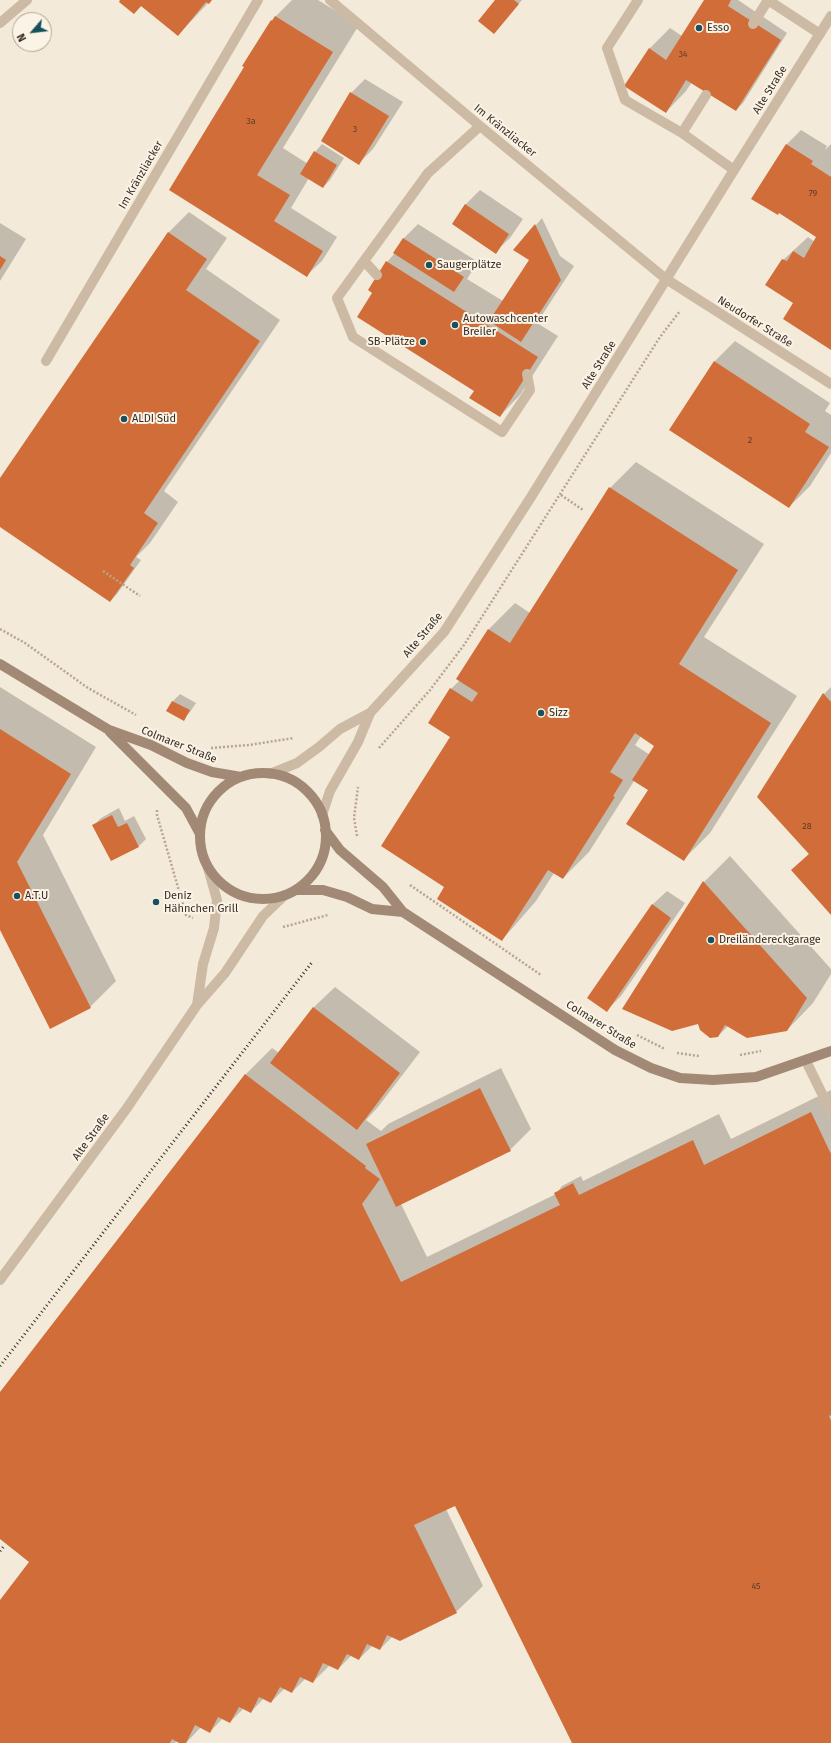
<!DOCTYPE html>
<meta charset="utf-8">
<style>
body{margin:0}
#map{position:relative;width:831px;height:1743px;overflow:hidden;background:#f4ead9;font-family:"Fira Sans",sans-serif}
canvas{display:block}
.north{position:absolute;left:12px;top:12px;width:40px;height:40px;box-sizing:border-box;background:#fbf3e5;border:1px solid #ada499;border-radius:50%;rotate:242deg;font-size:11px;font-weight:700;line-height:16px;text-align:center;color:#372d26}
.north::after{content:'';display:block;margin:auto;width:14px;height:18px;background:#18515d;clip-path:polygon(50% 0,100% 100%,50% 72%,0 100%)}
</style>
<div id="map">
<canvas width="831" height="1743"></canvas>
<div class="north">N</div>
</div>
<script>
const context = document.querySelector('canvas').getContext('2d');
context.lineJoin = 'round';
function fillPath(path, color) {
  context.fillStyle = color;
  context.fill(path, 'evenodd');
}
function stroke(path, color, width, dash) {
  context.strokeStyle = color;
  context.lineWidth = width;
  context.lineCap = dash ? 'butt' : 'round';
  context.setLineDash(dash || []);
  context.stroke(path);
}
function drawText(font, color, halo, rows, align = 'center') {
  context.font = font + ' "Fira Sans",sans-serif';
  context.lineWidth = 4;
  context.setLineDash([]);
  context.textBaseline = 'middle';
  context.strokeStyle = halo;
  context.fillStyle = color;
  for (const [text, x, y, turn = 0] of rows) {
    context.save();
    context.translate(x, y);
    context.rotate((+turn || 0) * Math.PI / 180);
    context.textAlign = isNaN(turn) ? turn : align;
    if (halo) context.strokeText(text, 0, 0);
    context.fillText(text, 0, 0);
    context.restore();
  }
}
const shadow = new Path2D(`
 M 122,0 L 211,0 L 178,35 L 142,5 L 134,13 Z
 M 292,0 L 318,0 L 359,25 L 283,148 L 308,164 L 315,152 L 322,144 L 344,158 L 330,180 L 323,187 L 309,178 L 291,208 L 337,237 L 322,261 L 307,275 L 260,246 L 246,67 L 271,21 Z
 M 496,0 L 522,0 L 494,33 Z
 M 705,0 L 738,0 L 787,33 L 743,103 L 736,110 L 692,82 L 686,91 L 666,112 L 649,49 L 670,28 L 682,36 Z
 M 365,79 L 403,102 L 373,149 L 359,163 L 351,93 Z
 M 801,130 L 827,146 L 825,150 L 831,144 L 831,348 L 797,299 L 783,260 L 808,237 L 815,242 L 818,237 L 779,212 L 753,198 L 787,144 Z
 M 480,190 L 523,219 L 510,238 L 495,252 L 453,223 L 466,204 Z
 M 189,212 L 227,238 L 206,269 L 280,320 L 164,491 L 178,502 L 150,543 L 136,557 L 141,560 L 117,594 L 110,601 L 0,526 L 0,480 L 168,233 Z
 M 542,218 L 560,256 L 574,266 L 537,323 L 558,336 L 520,395 L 500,416 L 477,387 L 373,294 L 387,262 L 395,253 L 404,238 L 418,224 L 478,262 L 467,279 L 503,301 L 530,259 L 515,250 Z
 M 0,223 L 26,239 L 0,281 Z
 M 735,341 L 830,403 L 825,411 L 831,415 L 831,453 L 810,486 L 789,507 L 714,362 Z
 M 636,462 L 764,544 L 704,637 L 797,696 L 710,833 L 684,859 L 649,790 L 634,781 L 589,852 L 563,878 L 554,873 L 536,901 L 502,940 L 445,888 L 452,736 L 451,689 L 460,680 L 458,678 L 489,629 L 515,603 L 530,613 L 610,488 ZM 641,736 L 656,745 L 650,755 L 635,745 Z
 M 0,687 L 96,747 L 43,835 L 116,981 L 90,1007 L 0,928 Z
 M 831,687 L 831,913 L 793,870 L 809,854 L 758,797 L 824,694 Z
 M 180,694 L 196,703 L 190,712 L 183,719 L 168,710 L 173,701 Z
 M 119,808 L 125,821 L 134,816 L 146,839 L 139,846 L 94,825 L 101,818 Z
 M 730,856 L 831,969 L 831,974 L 813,1003 L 787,1030 L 728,1026 L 718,1036 L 698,1022 L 624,1008 L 704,882 Z
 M 667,891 L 685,903 L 621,996 L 607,1010 L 652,905 Z
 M 335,987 L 420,1052 L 378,1107 L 366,1120 L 381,1131 L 388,1124 L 501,1068 L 531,1129 L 510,1150 L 401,1204 L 427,1257 L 556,1194 L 562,1186 L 581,1176 L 583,1181 L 719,1114 L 731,1139 L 831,1090 L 831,1743 L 573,1743 L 456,1504 L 446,1509 L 483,1586 L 456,1612 L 393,1636 L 380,1649 L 372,1646 L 359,1659 L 352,1655 L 338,1669 L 330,1665 L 313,1682 L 306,1678 L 292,1692 L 285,1688 L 271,1702 L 264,1698 L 251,1712 L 244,1708 L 230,1722 L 223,1718 L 210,1732 L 201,1727 L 186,1743 L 177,1741 L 175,1743 L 0,1743 L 0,1602 L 31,1562 L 0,1538 L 0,1393 L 246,1074 L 272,1048 L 279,1053 L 314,1007 Z`);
const building = new Path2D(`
 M 120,0 L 212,0 L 209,4 L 206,2 L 178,36 L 141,6 L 134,14 L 119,2 Z
 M 495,0 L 514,0 L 519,4 L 494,34 L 478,21 Z
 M 704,0 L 731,0 L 728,6 L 781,40 L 736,111 L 686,80 L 666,113 L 624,86 L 649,48 L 666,60 Z
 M 275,16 L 333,52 L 257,175 L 290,195 L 274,221 L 323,251 L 307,277 L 169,190 L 244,67 L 242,66 L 271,20 L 272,21 Z
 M 350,92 L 389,116 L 359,165 L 321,141 Z
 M 786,144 L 813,161 L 811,164 L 831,177 L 831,350 L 783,319 L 793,303 L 765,285 L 782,259 L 787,261 L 793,251 L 804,258 L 816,237 L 779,213 L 778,215 L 751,199 Z
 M 314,151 L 337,165 L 323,188 L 300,174 Z
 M 465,204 L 509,234 L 496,254 L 452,224 Z
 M 535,224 L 561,280 L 521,342 L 489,321 L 529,260 L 513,250 Z
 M 168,232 L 207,259 L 186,290 L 260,341 L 144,513 L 158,523 L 130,565 L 134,568 L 110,602 L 0,527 L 0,478 Z
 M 403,238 L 464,277 L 454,292 L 393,253 Z
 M 0,256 L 6,260 L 0,270 Z
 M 386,261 L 538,357 L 500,417 L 469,398 L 474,391 L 357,317 L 372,293 L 368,290 Z
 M 714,361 L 810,424 L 805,432 L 829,447 L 789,508 L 669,430 Z
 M 609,487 L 738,570 L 679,664 L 771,723 L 684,861 L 626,824 L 648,790 L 632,780 L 654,746 L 635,733 L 610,772 L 623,780 L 613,796 L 615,797 L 563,879 L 548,870 L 502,941 L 437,899 L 444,887 L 381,846 L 450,737 L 428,723 L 450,688 L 472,702 L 478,693 L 456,679 L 488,629 L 510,643 Z
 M 823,693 L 831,702 L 831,915 L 791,870 L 809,854 L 757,797 Z
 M 172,701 L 190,710 L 184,721 L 166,711 Z
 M 0,729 L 71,774 L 17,862 L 91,1008 L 50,1029 L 0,930 Z
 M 112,815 L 118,827 L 127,823 L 139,847 L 111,861 L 92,825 Z
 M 703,881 L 807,998 L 787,1031 L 747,1038 L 725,1025 L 718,1037 L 710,1038 L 700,1030 L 698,1024 L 672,1031 L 622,1009 Z
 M 652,904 L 671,918 L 607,1012 L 587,998 Z
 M 313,1007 L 400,1073 L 357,1130 L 270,1063 Z
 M 245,1074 L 366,1166 L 365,1168 L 380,1179 L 362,1204 L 401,1282 L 560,1205 L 554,1193 L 573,1183 L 579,1195 L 693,1140 L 704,1165 L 811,1112 L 831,1154 L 831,1415 L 829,1416 L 831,1421 L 831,1743 L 572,1743 L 455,1506 L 414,1525 L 457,1613 L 400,1641 L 387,1635 L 380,1650 L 367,1644 L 359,1660 L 347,1654 L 338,1670 L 323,1663 L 313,1683 L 300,1677 L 292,1693 L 280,1687 L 271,1703 L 259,1697 L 251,1713 L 239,1707 L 230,1723 L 218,1717 L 210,1733 L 195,1725 L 186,1743 L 179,1743 L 172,1739 L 170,1743 L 0,1743 L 0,1600 L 29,1562 L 0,1539 L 0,1392 Z
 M 480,1088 L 511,1151 L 396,1207 L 366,1144 Z`);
const path = new Path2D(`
 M 561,495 L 583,510
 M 103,571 L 140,596
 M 0,629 L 25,643 L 88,688 L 136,715
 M 211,748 L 249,745 L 294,738
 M 379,748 L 430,690 L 464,645 L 660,337 L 680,311
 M 157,810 L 157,815 L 186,915 L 193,918
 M 357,836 L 354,818 L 358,787
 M 410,885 L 541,975
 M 283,927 L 328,915
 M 637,1035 L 665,1049
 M 677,1053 L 699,1056
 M 740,1055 L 761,1051`);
const service = new Path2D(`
 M 330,0 L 480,126 L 666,279
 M 638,0 L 607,48 L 625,100 L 682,133 L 734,170
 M 768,0 L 820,34
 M 0,23 L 27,0
 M 753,24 L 768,0
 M 480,126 L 428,173 L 337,298 L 353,337 L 502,432 L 530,390 L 527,374
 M 682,133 L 706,95
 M 364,261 L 377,275
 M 46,361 L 258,0`);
const minor = new Path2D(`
 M 666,279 L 831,384
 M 270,774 L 297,763 L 319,747 L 340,729 L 370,713
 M 322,815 L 330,791 L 358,742 L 370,713 L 444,632 L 531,497 L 734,170 L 831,16
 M 806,1061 L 831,1112`);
const tertiary = new Path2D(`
 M 197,1005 L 203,964 L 214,928 L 217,900 L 208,868
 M 0,1280 L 127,1108 L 197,1005 L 225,973 L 263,916 L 285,895`);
const secondary = new Path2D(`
 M 0,664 L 109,730 L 151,745 L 187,763 L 212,772 L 241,777
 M 110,732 L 186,808 L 200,834
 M200 836a63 63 0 1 1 126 0a63 63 0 1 1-126 0Z
 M 325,830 L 340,850 L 383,887 L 403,912 L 615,1050 L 651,1068 L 680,1078 L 713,1080 L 756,1077 L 831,1051
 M 296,890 L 323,890 L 347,897 L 372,909 L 403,912`);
const rail = new Path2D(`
 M 0,1366 L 313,961
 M 0,1551 L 4,1546`);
const markers = [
 [699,28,4,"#18515d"],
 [429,265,4,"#18515d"],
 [455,325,4,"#18515d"],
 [423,342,4,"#18515d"],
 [124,419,4,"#18515d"],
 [541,713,4,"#18515d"],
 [17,896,4,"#18515d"],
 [156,902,4,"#18515d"],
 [711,940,4,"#18515d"]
];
const numberNames = [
 ["34",683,54],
 ["3a",251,121],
 ["3",355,129],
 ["79",813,193],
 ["2",750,440],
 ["28",807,826],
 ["45",756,1586]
];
const poiNames = [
 ["Esso",707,28],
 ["Saugerplätze",437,265],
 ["Autowaschcenter",463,319],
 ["Breiler",463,332],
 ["SB-Plätze",415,342,"right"],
 ["ALDI Süd",132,419],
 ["Sizz",549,713],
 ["A.T.U",25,896],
 ["Deniz",164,896],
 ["Hähnchen Grill",164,909],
 ["Dreiländereckgarage",719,940]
];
const streetNames = [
 ["Alte Straße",770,90,-58],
 ["Im Kränzliacker",505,131,39],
 ["Im Kränzliacker",141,175,-60],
 ["Neudorfer Straße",755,322,32],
 ["Alte Straße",599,365,-58],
 ["Alte Straße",423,635,-50],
 ["Colmarer Straße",179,745,22],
 ["Colmarer Straße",601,1025,32],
 ["Alte Straße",91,1137,-54]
];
fillPath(shadow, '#0003');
fillPath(building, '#d16d39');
stroke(path, '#b9a48e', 2.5, [2, 2]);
stroke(service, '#cdbaa4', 10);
stroke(minor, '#cdbaa4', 10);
stroke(tertiary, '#cdbaa4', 10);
stroke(secondary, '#a18975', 10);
stroke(rail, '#372d26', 3, [1, 3]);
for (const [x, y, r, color] of markers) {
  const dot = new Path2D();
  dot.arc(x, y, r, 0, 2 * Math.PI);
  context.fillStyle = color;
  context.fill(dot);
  stroke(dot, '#fbf3e5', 1.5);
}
drawText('9px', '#5e3d2b', null, numberNames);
drawText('11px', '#372d26', '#fbf3e5', poiNames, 'left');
drawText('11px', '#372d26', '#fbf3e5', streetNames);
</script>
